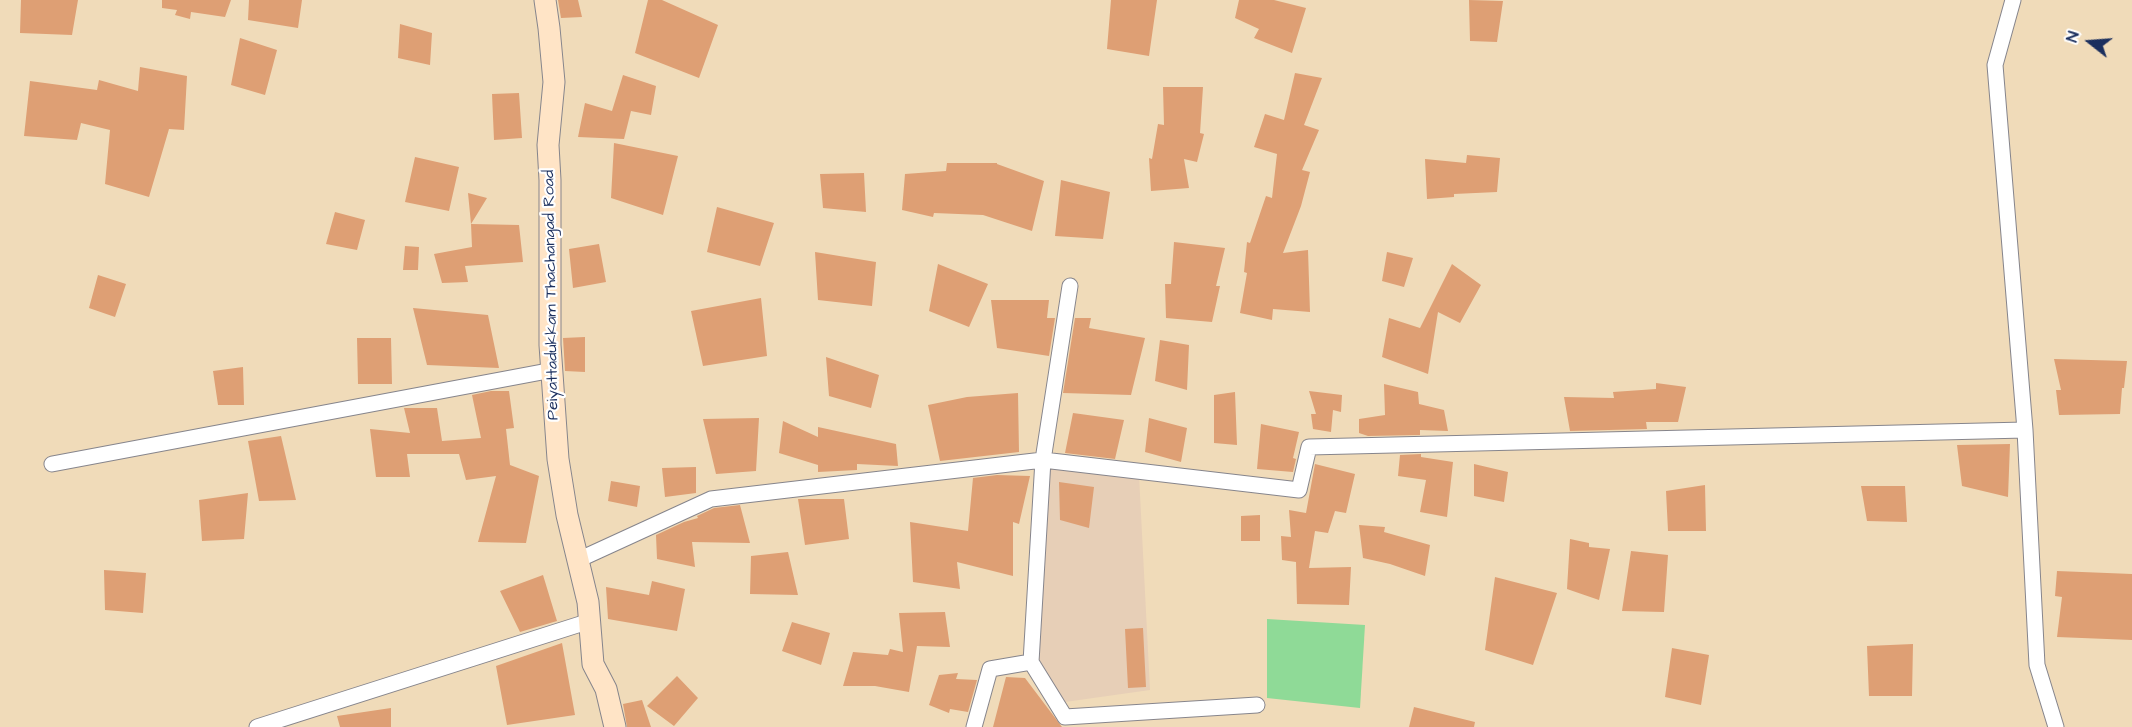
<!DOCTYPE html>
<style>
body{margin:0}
#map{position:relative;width:2132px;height:727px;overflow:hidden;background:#f0dbb9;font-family:"Architects Daughter",sans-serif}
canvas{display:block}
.north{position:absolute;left:2060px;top:12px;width:60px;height:60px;-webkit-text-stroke:4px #fff;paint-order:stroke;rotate:287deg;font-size:16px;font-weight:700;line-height:24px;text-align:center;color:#1b2f5e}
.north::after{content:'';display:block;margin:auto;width:21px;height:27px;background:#1b2f5e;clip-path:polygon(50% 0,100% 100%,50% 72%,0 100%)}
</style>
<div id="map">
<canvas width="2132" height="727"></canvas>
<div class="north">N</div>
</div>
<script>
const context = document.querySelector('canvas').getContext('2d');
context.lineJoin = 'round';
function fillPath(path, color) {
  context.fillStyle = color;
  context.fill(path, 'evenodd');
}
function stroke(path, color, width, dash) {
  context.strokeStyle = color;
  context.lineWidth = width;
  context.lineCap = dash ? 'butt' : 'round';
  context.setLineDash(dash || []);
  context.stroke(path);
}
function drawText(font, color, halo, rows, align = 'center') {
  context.font = font + ' "Architects Daughter",sans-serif';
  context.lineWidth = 4.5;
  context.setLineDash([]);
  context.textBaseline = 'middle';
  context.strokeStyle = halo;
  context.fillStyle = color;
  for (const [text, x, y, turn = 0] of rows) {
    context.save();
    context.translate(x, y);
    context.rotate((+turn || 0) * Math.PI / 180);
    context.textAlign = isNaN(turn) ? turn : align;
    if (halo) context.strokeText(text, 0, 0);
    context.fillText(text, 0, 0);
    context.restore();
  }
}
const built = new Path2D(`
 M 1047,469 L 1139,475 L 1150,690 L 1065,702 L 1037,662 Z`);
const green = new Path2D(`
 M 1267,619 L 1365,625 L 1360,708 L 1267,698 Z`);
const building = new Path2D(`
 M 21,0 L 78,0 L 72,35 L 20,33 Z
 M 162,0 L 231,0 L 225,17 L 191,12 L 190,19 L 175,15 L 177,10 L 162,8 Z
 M 249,0 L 302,0 L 298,28 L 248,20 Z
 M 558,0 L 578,0 L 582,17 L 561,18 Z
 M 648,0 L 662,0 L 718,25 L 699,78 L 635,53 Z
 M 1111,0 L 1157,0 L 1149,56 L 1107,49 Z
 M 1239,0 L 1274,0 L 1306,8 L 1292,53 L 1254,38 L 1259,29 L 1235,18 Z
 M 1469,0 L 1503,1 L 1497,42 L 1470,41 Z
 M 400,24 L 432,33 L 430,65 L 398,58 Z
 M 240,38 L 277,50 L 265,95 L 231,85 Z
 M 140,67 L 187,76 L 184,130 L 169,129 L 149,197 L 105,184 L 110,130 L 81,123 L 77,140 L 24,136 L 30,81 L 97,90 L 99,80 L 138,91 Z
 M 1295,73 L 1322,78 L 1304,125 L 1319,130 L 1302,170 L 1310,172 L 1301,206 L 1283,253 L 1308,250 L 1310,312 L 1273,309 L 1272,320 L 1240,313 L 1247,273 L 1244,272 L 1247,242 L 1250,243 L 1266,196 L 1272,198 L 1277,154 L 1254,147 L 1265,114 L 1284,120 Z
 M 623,75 L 656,86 L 651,115 L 631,111 L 624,139 L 578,137 L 585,103 L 612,111 Z
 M 1163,87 L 1203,87 L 1200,133 L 1204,134 L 1197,162 L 1184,159 L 1189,188 L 1151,191 L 1149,158 L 1152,159 L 1158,124 L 1164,125 Z
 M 519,93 L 522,138 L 494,140 L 492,94 Z
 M 614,143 L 678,156 L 663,215 L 611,198 Z
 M 1467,155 L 1500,158 L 1497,192 L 1454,194 L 1454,197 L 1427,199 L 1425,159 L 1466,163 Z
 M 415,157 L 459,167 L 449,211 L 405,202 Z
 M 947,163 L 997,163 L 997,164 L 1044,181 L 1032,231 L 983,215 L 934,213 L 933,217 L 902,210 L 905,174 L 946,171 Z
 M 864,173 L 866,212 L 823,208 L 820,174 Z
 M 1061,180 L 1110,192 L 1103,239 L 1055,236 Z
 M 468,193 L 487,198 L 471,224 Z
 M 717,207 L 774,223 L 760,266 L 707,252 Z
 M 335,212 L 365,220 L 357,250 L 326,244 Z
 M 471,224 L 519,225 L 523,262 L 465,266 L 468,282 L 442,283 L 434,254 L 472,247 Z
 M 1174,242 L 1225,248 L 1216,286 L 1220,286 L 1212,322 L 1166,318 L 1165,284 L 1171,284 Z
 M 599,244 L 606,282 L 573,288 L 569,249 Z
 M 405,246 L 419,247 L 418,270 L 403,270 Z
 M 815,252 L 876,262 L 872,306 L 818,300 Z
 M 1387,252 L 1413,258 L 1404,287 L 1382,281 Z
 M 938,264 L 988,284 L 969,327 L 929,311 Z
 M 1452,264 L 1481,285 L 1460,323 L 1438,312 L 1428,374 L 1382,357 L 1389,318 L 1420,328 Z
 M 98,275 L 126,284 L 115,317 L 89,308 Z
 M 761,298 L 767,356 L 703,366 L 691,311 Z
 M 991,300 L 1049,300 L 1047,318 L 1055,318 L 1049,356 L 997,348 Z
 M 413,308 L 488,315 L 499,368 L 427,365 Z
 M 1075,318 L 1091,318 L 1089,328 L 1145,338 L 1131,395 L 1063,393 Z
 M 585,337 L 585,372 L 565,371 L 563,338 Z
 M 357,338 L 391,338 L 392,384 L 358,384 Z
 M 1160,340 L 1189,345 L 1187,390 L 1155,381 Z
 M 826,357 L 879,375 L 871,408 L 829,396 Z
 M 2054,359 L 2127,361 L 2124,388 L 2122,388 L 2120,414 L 2059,415 L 2056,390 L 2061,390 Z
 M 243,367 L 244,405 L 218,405 L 213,371 Z
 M 1656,383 L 1686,387 L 1678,422 L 1646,422 L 1647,429 L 1570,431 L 1564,397 L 1614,398 L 1613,392 L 1656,389 Z
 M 1384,384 L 1418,392 L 1419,404 L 1444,410 L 1448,431 L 1420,430 L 1420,435 L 1368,436 L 1359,433 L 1359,419 L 1385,415 Z
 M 491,391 L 509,391 L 514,428 L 506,429 L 510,465 L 539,476 L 526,543 L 478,542 L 496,476 L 466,480 L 459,454 L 407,454 L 410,477 L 376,477 L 370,429 L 410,433 L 404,408 L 437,408 L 442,441 L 481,438 L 472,395 Z
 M 1309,391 L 1342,395 L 1341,412 L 1333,410 L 1331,432 L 1313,429 L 1311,414 L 1316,414 Z
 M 1235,392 L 1237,445 L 1214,443 L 1214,395 Z
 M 1018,393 L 1019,452 L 940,461 L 928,405 L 967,397 Z
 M 1073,413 L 1124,420 L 1115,459 L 1065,453 Z
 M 759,418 L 756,471 L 716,474 L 703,419 Z
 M 1149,418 L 1187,428 L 1181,462 L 1145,452 Z
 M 783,421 L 818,437 L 818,427 L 896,444 L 898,466 L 857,464 L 857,470 L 818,472 L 818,465 L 779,453 Z
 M 1261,424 L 1299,432 L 1293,458 L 1296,459 L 1293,472 L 1257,469 Z
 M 281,436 L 296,500 L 259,501 L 248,441 Z
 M 2010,444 L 2008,497 L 1962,486 L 1957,445 Z
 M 1421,454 L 1421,457 L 1453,462 L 1447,517 L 1420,512 L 1426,480 L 1398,476 L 1400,455 Z
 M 1315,464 L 1355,474 L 1346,513 L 1335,511 L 1328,533 L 1315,531 L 1309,568 L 1351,567 L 1349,605 L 1297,604 L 1296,562 L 1282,560 L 1281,536 L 1291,537 L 1289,510 L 1306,513 Z
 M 1474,464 L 1508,472 L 1504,502 L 1474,496 Z
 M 696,467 L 696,493 L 665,497 L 662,468 Z
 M 997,475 L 1030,476 L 1019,524 L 1013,522 L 1013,576 L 957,562 L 960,589 L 913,582 L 910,522 L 968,531 L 973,478 Z
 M 611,481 L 640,486 L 637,507 L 608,501 Z
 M 1059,482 L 1094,487 L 1089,528 L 1060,520 Z
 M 1705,485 L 1706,531 L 1668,531 L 1666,491 Z
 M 1861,486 L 1905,486 L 1907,522 L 1867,521 Z
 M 248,493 L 244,539 L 202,541 L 199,500 Z
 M 798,499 L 844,499 L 849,539 L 805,545 Z
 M 740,505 L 750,543 L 692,542 L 695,567 L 657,559 L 656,535 L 684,522 L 698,518 L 697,516 L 714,508 Z
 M 1260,515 L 1260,541 L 1241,541 L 1241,516 Z
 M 1359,525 L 1385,527 L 1384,532 L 1430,545 L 1425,576 L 1390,564 L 1363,558 Z
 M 1570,539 L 1589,543 L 1589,547 L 1610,549 L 1599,600 L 1567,589 Z
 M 1631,551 L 1668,555 L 1664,612 L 1622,611 Z
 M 788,552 L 798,595 L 750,594 L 751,556 Z
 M 104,570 L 146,573 L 143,613 L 105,610 Z
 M 2057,571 L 2132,574 L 2132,640 L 2057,637 L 2062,597 L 2055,596 Z
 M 543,575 L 557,621 L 520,632 L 500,591 Z
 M 1495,577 L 1557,593 L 1533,665 L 1485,650 Z
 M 652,581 L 685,589 L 677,631 L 608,619 L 606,587 L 649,595 Z
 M 945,612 L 950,647 L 917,646 L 909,692 L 875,686 L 843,686 L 853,652 L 888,655 L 890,649 L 903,652 L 899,613 Z
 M 792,622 L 830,633 L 821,665 L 782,651 Z
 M 1143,628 L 1146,687 L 1128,688 L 1125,629 Z
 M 562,643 L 575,715 L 507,725 L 496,666 Z
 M 1913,644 L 1912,696 L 1869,696 L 1867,646 Z
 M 1672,648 L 1709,655 L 1701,705 L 1665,697 Z
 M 958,673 L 956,679 L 977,680 L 968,712 L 950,709 L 949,713 L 929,705 L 939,675 Z
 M 677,676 L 698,698 L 674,726 L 647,706 Z
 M 1006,677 L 1025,678 L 1062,727 L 993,727 Z
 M 642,700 L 651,727 L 627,727 L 623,704 Z
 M 1414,707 L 1475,722 L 1474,727 L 1409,727 Z
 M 391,708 L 391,727 L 340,727 L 337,716 Z`);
const minor = new Path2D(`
 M 2013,0 L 1995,65 L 2025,430 L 2037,665 L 2056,727
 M 52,464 L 553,370
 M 578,560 L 711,499 L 1043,460 L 1070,286
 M 1257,705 L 1065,717 L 1031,662 L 1043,460 L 1299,490 L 1309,447 L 2025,430
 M 257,727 L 590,621
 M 974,727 L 990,669 L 1031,662`);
const secondary = new Path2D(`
 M 545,0 L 549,28 L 554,82 L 548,145 L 550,180 L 550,345 L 558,459 L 567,515 L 588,602 L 593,664 L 606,689 L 615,727`);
const streetNames = [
 ["Peiyattadukkam Thachangad Road",552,295,-91]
];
fillPath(built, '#e7cfb7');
fillPath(green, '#8fda97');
fillPath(building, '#de9f74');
stroke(minor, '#86858c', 17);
stroke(secondary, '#86858c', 23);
stroke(minor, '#fff', 15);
stroke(secondary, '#ffe4c6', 21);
drawText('16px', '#1b2f5e', '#fff', streetNames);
</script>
